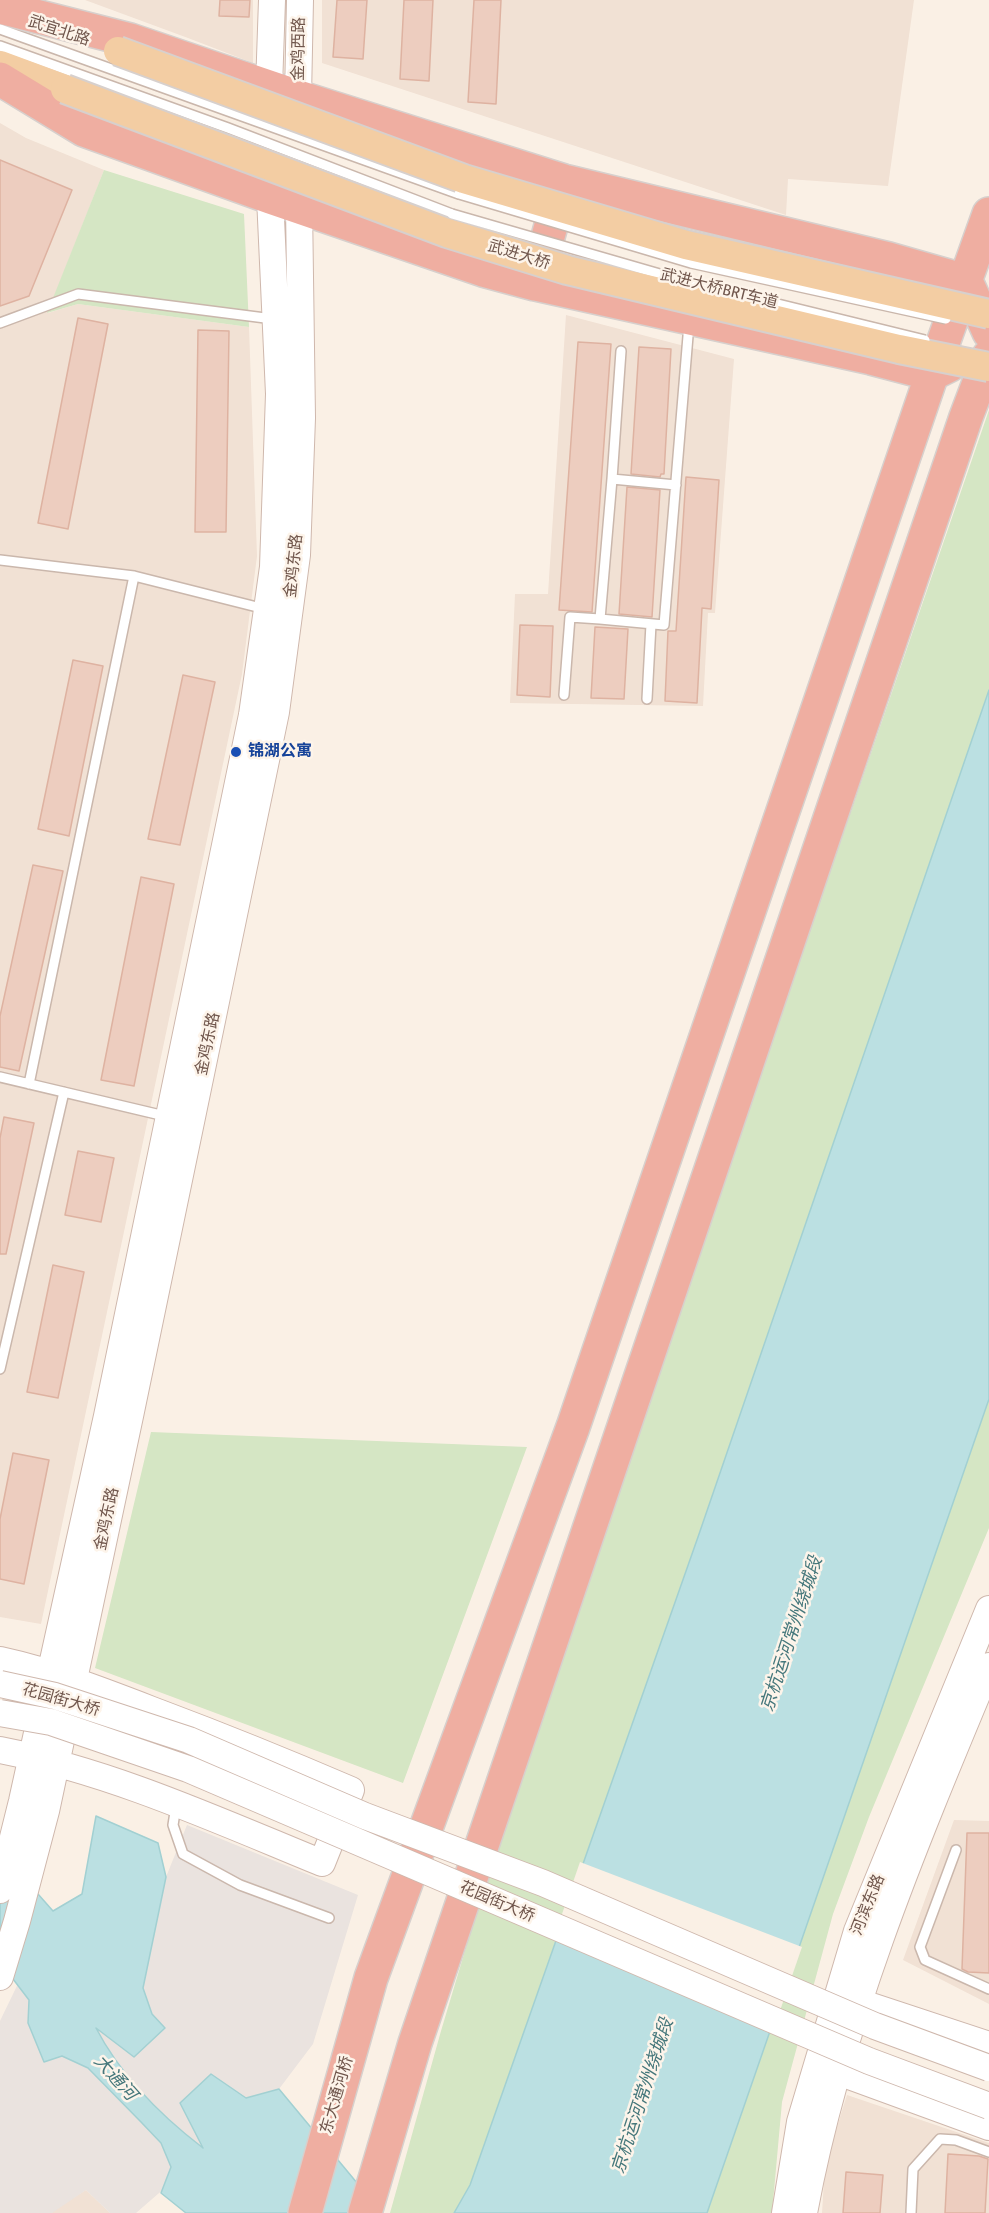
<!DOCTYPE html>
<meta charset="utf-8">
<style>
body{margin:0}
canvas{display:block;background:#faf0e5}
</style>
<canvas width="989" height="2213"></canvas>
<script>
const context = document.querySelector('canvas').getContext('2d');
context.lineJoin = 'round';
function fillPath(path, color) {
  context.fillStyle = color;
  context.fill(path, 'evenodd');
}
function stroke(path, color, width, dash) {
  context.strokeStyle = color;
  context.lineWidth = width;
  context.lineCap = dash ? 'butt' : 'round';
  context.setLineDash(dash || []);
  context.stroke(path);
}
function drawText(font, color, halo, rows, align = 'center') {
  context.font = font + ' "Fira Sans Condensed","Noto Sans SC",sans-serif';
  context.lineWidth = 5;
  context.setLineDash([]);
  context.textBaseline = 'middle';
  context.strokeStyle = halo;
  context.fillStyle = color;
  for (const [text, x, y, turn = 0] of rows) {
    context.save();
    context.translate(x, y);
    context.rotate((+turn || 0) * Math.PI / 180);
    context.textAlign = isNaN(turn) ? turn : align;
    if (halo) context.strokeText(text, 0, 0);
    context.fillText(text, 0, 0);
    context.restore();
  }
}
const residential = new Path2D(`
 M 85,0 L 253,0 L 253,63 L 188,38 Z
 M 322,0 L 914,0 L 888,186 L 788,179 L 786,215 L 322,63 Z
 M 0,123 L 26,138 L 104,170 L 48,313 L 78,304 L 249,327 L 257,556 L 242,674 L 41,1624 L 0,1617 Z
 M 566,315 L 734,359 L 715,613 L 708,613 L 703,706 L 510,703 L 515,594 L 548,594 Z
 M 954,1820 L 989,1821 L 989,2004 L 903,1960 Z
 M 847,2095 L 989,2143 L 989,2213 L 822,2213 L 825,2165 Z
 M 86,2190 L 110,2213 L 52,2213 L 53,2210 Z`);
const industrial = new Path2D(`
 M 187,1825 L 358,1895 L 313,2044 L 279,2089 L 136,2213 L 110,2213 L 86,2190 L 52,2213 L 0,2213 L 0,2021 L 53,1911 L 166,1877 Z`);
const green = new Path2D(`
 M 104,170 L 244,214 L 249,327 L 78,304 L 47,313 Z
 M 989,410 L 989,690 L 698,1537 L 470,2185 L 454,2213 L 390,2213 L 441,2031 L 504,1820 Z
 M 989,1399 L 989,1528 L 869,1817 L 833,1914 L 782,2102 L 772,2213 L 707,2213 Z
 M 151,1432 L 527,1447 L 403,1783 L 95,1668 Z`);
const water = new Path2D(`
 M 989,690 L 989,1399 L 707,2213 L 454,2213 L 470,2185 L 698,1537 Z
 M 96,1816 L 158,1843 L 166,1877 L 143,1988 L 152,2014 L 165,2028 L 134,2057 L 96,2028 C 121,2076 160,2115 203,2148 L 180,2103 L 211,2074 L 246,2098 L 279,2089 L 382,2213 L 186,2213 L 161,2193 L 171,2167 L 161,2143 L 141,2122 L 88,2068 L 62,2056 L 44,2062 L 28,2023 L 29,2000 L 13,1979 L 0,1967 L 0,1851 L 53,1911 L 82,1894 Z`);
const pier = new Path2D(`
 M 580,1862 L 802,1947 L 774,2028 L 553,1940 Z`);
const building = new Path2D(`
 M 220,0 L 250,0 L 249,17 L 219,16 Z
 M 337,0 L 367,0 L 363,59 L 333,57 Z
 M 404,0 L 433,0 L 429,81 L 400,79 Z
 M 474,0 L 501,0 L 496,104 L 468,102 Z
 M 0,160 L 72,190 L 29,296 L 0,306 Z
 M 78,318 L 108,324 L 68,529 L 38,523 Z
 M 198,330 L 229,331 L 226,532 L 195,532 Z
 M 578,342 L 611,344 L 592,612 L 559,610 Z
 M 639,347 L 671,349 L 664,474 L 661,474 L 660,477 L 631,474 Z
 M 686,477 L 719,480 L 711,609 L 702,608 L 697,703 L 665,701 L 668,631 L 676,631 Z
 M 627,487 L 660,490 L 652,617 L 619,614 Z
 M 520,625 L 553,626 L 550,697 L 517,695 Z
 M 595,627 L 628,629 L 624,699 L 591,698 Z
 M 73,660 L 103,666 L 69,836 L 38,829 Z
 M 183,675 L 215,682 L 180,845 L 148,839 Z
 M 33,865 L 63,871 L 19,1071 L 0,1067 L 0,1016 Z
 M 141,877 L 174,884 L 134,1086 L 101,1080 Z
 M 4,1117 L 34,1123 L 6,1254 L 0,1254 L 0,1138 Z
 M 78,1151 L 114,1158 L 101,1222 L 65,1215 Z
 M 53,1265 L 84,1272 L 58,1398 L 27,1392 Z
 M 13,1453 L 49,1460 L 24,1584 L 0,1579 L 0,1519 Z
 M 967,1833 L 989,1833 L 989,1973 L 968,1972 L 962,1969 Z
 M 948,2154 L 979,2156 L 988,2159 L 985,2213 L 945,2213 Z
 M 846,2172 L 883,2175 L 880,2213 L 843,2213 Z`);
const lane = new Path2D(`
 M 0,29 L 459,194
 M 0,46 L 228,128 L 452,214
 M 0,323 L 78,294 L 273,319
 M 612,479 L 621,351
 M 676,485 L 612,479 L 600,619 L 664,625 L 689,324
 M 0,560 L 134,576 L 265,609
 M 564,695 L 570,617 L 600,619
 M 647,699 L 651,624
 M 0,1077 L 169,1117
 M 29,1084 L 134,576
 M 0,1369 L 64,1092
 M 176,1806 L 173,1825 L 183,1854 L 240,1885 L 329,1918
 M 956,1850 L 920,1947 L 925,1960 L 989,1989
 M 911,2213 L 913,2169 L 940,2139 L 956,2140 L 989,2152`);
const secondary = new Path2D(`
 M 269,87 L 272,0
 M 298,97 L 300,0
 M 0,1660 C 55,1672 108,1693 160,1713 C 224,1737 288,1763 351,1790 L 322,1863 C 217,1820 112,1772 0,1750
 M 0,1890 L 22,1801 L 107,1416 L 252,715 L 273,567 L 279,394 L 270,197
 M 0,1977 L 17,1921 L 46,1811 L 130,1416 L 276,712 L 297,555 L 302,418 L 299,206
 M 844,1997 L 989,2045
 M 822,2066 L 989,2127
 M 785,2213 L 800,2122 L 857,1931 L 989,1609
 M 804,2213 C 839,2023 915,1843 989,1666`);
const primary = new Path2D(`
 M 0,65 L 65,89`);
const highway = new Path2D(`
 M 0,7 L 130,40 L 298,97 L 564,181 L 889,259 L 966,281 L 989,332
 M 0,79 L 84,130 L 270,197 L 483,270 L 535,284 L 871,358 L 932,374 L 950,365
 M 535,284 L 563,182
 M 305,2213 L 371,1978 L 573,1427 L 932,374 L 989,214
 M 365,2213 L 415,2043 L 966,417 L 989,356`);
const laneBridge = new Path2D(`
 M 459,194 L 691,263 L 946,319
 M 452,214 L 684,281 L 925,340`);
const secondaryBridge = new Path2D(`
 M 0,1684 L 55,1696 L 189,1740 L 365,1816 L 543,1883 L 875,2026 L 989,2068
 M 0,1713 L 51,1722 L 188,1769 L 869,2061 L 989,2106`);
const primaryBridge = new Path2D(`
 M 118,51 L 464,179 L 686,245 L 989,314
 M 65,89 L 447,233 L 567,270 L 899,349 L 989,367`);
const markers = [
 [236,752,6,"#1a4fb4"]
];
const streetNames = [
 ["武宜北路",59,31,18],
 ["金鸡西路",299,49,-89],
 ["武进大桥",519,255,17],
 ["武进大桥BRT车道",719,289,14],
 ["金鸡东路",294,566,-84],
 ["金鸡东路",208,1044,-78],
 ["金鸡东路",107,1519,-78],
 ["花园街大桥",61,1700,16],
 ["花园街大桥",497,1902,23],
 ["河滨东路",868,1905,-68],
 ["东大通河桥",337,2095,-74]
];
const transitNames = [
 ["锦湖公寓",248,752]
];
const waterNames = [
 ["京杭运河常州绕城段",792,1634,-72],
 ["大通河",115,2078,48],
 ["京杭运河常州绕城段",643,2096,-72]
];
fillPath(residential, '#f1e1d4');
fillPath(industrial, '#eae3df');
fillPath(green, '#d5e6c4');
fillPath(water, '#bbe0e2');
stroke(water, '#a2d0d2', 1.5);
fillPath(pier, '#faf0e5');
fillPath(building, '#edcdbf');
stroke(building, '#deb2a1', 1.5);
stroke(lane, '#cab7ac', 12);
stroke(secondary, '#cfb8ad', 28);
stroke(primary, '#d7d0cd', 32);
stroke(highway, '#d7d0cd', 36);
stroke(lane, '#fff', 9);
stroke(secondary, '#fff', 26);
stroke(primary, '#f3cda3', 28);
stroke(highway, '#efaea1', 33);
stroke(laneBridge, '#cab7ac', 12, []);
stroke(secondaryBridge, '#cfb8ad', 28, []);
stroke(primaryBridge, '#d7d0cd', 32, []);
stroke(laneBridge, '#fff', 9);
stroke(secondaryBridge, '#fff', 26);
stroke(primaryBridge, '#f3cda3', 28);
for (const [x, y, r, color] of markers) {
  const dot = new Path2D();
  dot.arc(x, y, r, 0, 2 * Math.PI);
  context.fillStyle = color;
  context.fill(dot);
  stroke(dot, '#fdf4ea', 2);
}
drawText('16px', '#70564c', '#fdf4ea', streetNames);
drawText('bold 16px', '#164399', '#fdf4ea', transitNames, 'left');
drawText('italic 18px', '#45777b', '#fdf4ea', waterNames);
</script>
